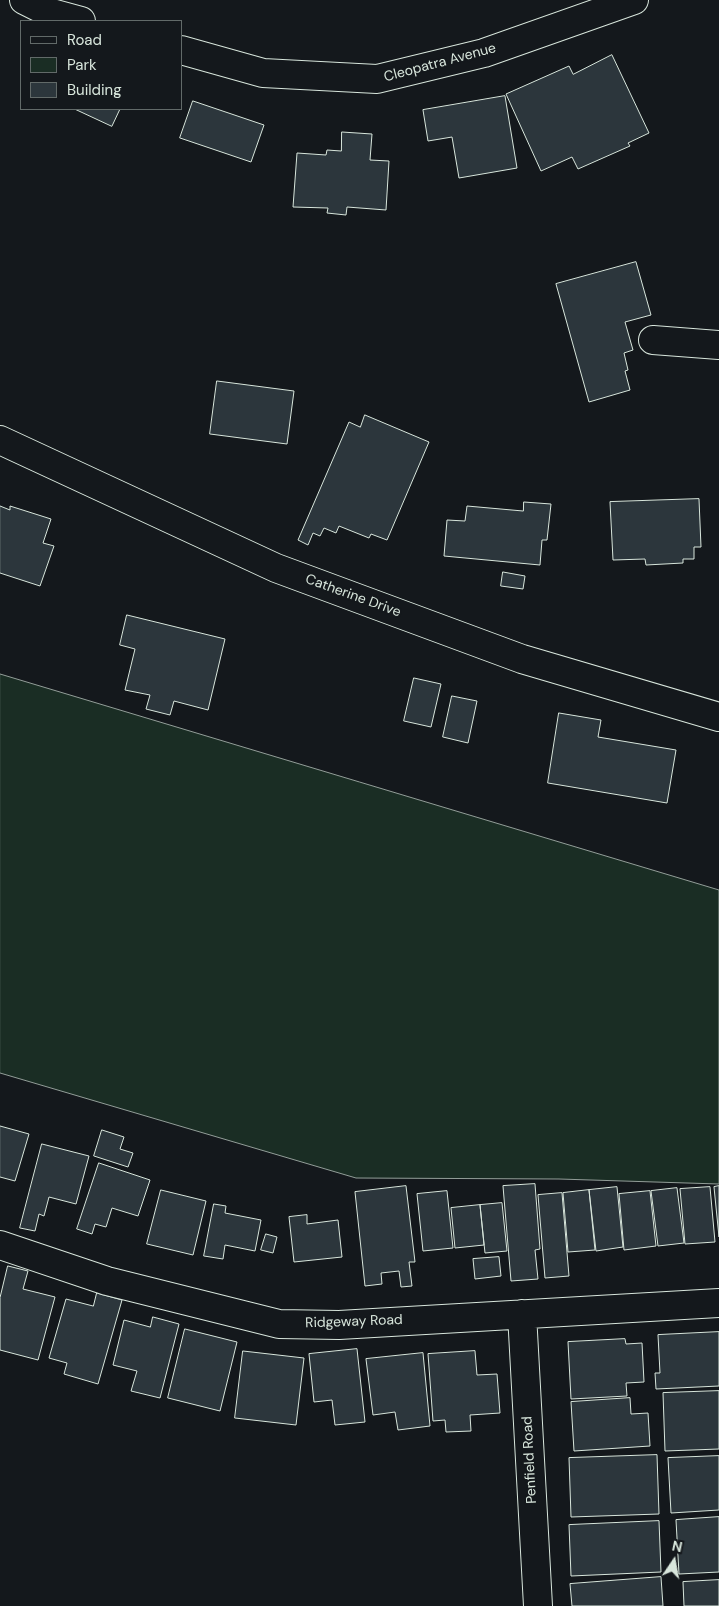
<!DOCTYPE html>
<style>
body{margin:0}
#map{position:relative;width:719px;height:1606px;overflow:hidden;background:#14181c;font-family:"DM Sans",sans-serif}
canvas{display:block}
.legend{position:absolute;left:20px;top:20px;width:162px;height:90px;box-sizing:border-box;background:#14181c;border:1px solid #626a69;margin:0;padding:6px 9px;list-style:none;font-size:15px;color:#d8e6dc}
.legend li{display:flex;align-items:center;gap:10px;height:25px}
.legend b{width:25px;border:1px solid #626a69}
.north{position:absolute;left:649px;top:1536px;width:50px;height:50px;-webkit-text-stroke:4px #14181c;paint-order:stroke;rotate:12deg;font-size:14px;font-weight:700;line-height:20px;text-align:center;color:#d8e6dc}
.north::after{content:'';display:block;margin:auto;width:18px;height:22px;background:#d8e6dc;clip-path:polygon(50% 0,100% 100%,50% 72%,0 100%)}
</style>
<div id="map">
<canvas width="719" height="1606"></canvas>
<ul class="legend">
<li><b style="height:6px;background:#14181c"></b>Road</li>
<li><b style="height:14px;background:#1a2d24"></b>Park</li>
<li><b style="height:14px;background:#2c363c"></b>Building</li>
</ul>
<div class="north">N</div>
</div>
<script>
const context = document.querySelector('canvas').getContext('2d');
context.lineJoin = 'round';
function fillPath(path, color) {
  context.fillStyle = color;
  context.fill(path, 'evenodd');
}
function stroke(path, color, width, dash) {
  context.strokeStyle = color;
  context.lineWidth = width;
  context.lineCap = dash ? 'butt' : 'round';
  context.setLineDash(dash || []);
  context.stroke(path);
}
function drawText(font, color, halo, rows, align = 'center') {
  context.font = font + ' "DM Sans",sans-serif';
  context.lineWidth = 4;
  context.setLineDash([]);
  context.textBaseline = 'middle';
  context.strokeStyle = halo;
  context.fillStyle = color;
  for (const [text, x, y, turn = 0] of rows) {
    context.save();
    context.translate(x, y);
    context.rotate((+turn || 0) * Math.PI / 180);
    context.textAlign = isNaN(turn) ? turn : align;
    if (halo) context.strokeText(text, 0, 0);
    context.fillText(text, 0, 0);
    context.restore();
  }
}
const green = new Path2D(`
 M 0,674 L 719,890 L 719,1184 L 559,1179 L 356,1178 L 0,1073 Z`);
const building = new Path2D(`
 M 612,55 L 649,133 L 628,143 L 630,146 L 578,169 L 572,157 L 541,171 L 506,94 L 569,66 L 573,74 Z
 M 505,96 L 517,168 L 459,178 L 452,137 L 428,141 L 423,110 Z
 M 193,101 L 264,125 L 251,162 L 180,138 Z
 M 75,109 L 120,109 L 112,126 Z
 M 342,132 L 372,134 L 370,160 L 389,161 L 386,210 L 347,207 L 346,215 L 327,213 L 328,208 L 293,207 L 297,153 L 326,155 L 327,150 L 341,151 Z
 M 636,262 L 651,315 L 625,322 L 633,350 L 624,353 L 628,370 L 625,371 L 630,390 L 589,402 L 556,284 Z
 M 217,381 L 294,391 L 287,444 L 210,434 Z
 M 365,415 L 429,442 L 387,540 L 371,534 L 369,538 L 339,526 L 336,533 L 324,528 L 320,536 L 313,533 L 308,545 L 298,540 L 349,422 L 360,427 Z
 M 699,499 L 701,547 L 694,547 L 694,559 L 683,559 L 683,563 L 646,565 L 645,559 L 613,560 L 610,502 Z
 M 524,502 L 551,504 L 547,540 L 542,540 L 540,565 L 444,556 L 447,520 L 465,521 L 467,506 L 523,511 Z
 M 0,506 L 10,510 L 10,506 L 51,519 L 43,543 L 54,546 L 40,586 L 0,573 Z
 M 503,572 L 525,576 L 523,589 L 501,586 Z
 M 127,615 L 225,639 L 208,710 L 174,701 L 170,715 L 146,709 L 150,695 L 125,690 L 135,649 L 120,645 Z
 M 414,678 L 441,684 L 431,727 L 404,721 Z
 M 452,696 L 477,701 L 468,743 L 443,737 Z
 M 559,713 L 601,720 L 598,737 L 676,750 L 667,803 L 548,783 Z
 M 0,1126 L 29,1134 L 15,1181 L 0,1177 Z
 M 102,1130 L 124,1137 L 120,1149 L 133,1153 L 128,1167 L 94,1156 Z
 M 42,1144 L 89,1156 L 76,1204 L 49,1197 L 44,1216 L 39,1214 L 35,1231 L 20,1228 Z
 M 99,1163 L 150,1180 L 138,1216 L 112,1208 L 106,1227 L 95,1224 L 92,1234 L 77,1229 Z
 M 535,1184 L 540,1249 L 535,1250 L 538,1279 L 511,1281 L 503,1186 Z
 M 406,1186 L 415,1262 L 409,1262 L 412,1286 L 401,1287 L 399,1271 L 381,1273 L 382,1284 L 365,1286 L 355,1192 Z
 M 719,1186 L 719,1237 L 714,1187 Z
 M 617,1187 L 623,1247 L 596,1251 L 589,1190 Z
 M 710,1187 L 715,1242 L 685,1244 L 680,1189 Z
 M 677,1188 L 684,1243 L 658,1246 L 651,1191 Z
 M 161,1190 L 206,1201 L 193,1255 L 147,1244 Z
 M 589,1190 L 595,1250 L 568,1252 L 563,1193 Z
 M 447,1191 L 453,1248 L 423,1251 L 417,1194 Z
 M 650,1191 L 656,1246 L 624,1250 L 619,1194 Z
 M 562,1193 L 569,1276 L 545,1278 L 538,1195 Z
 M 502,1203 L 507,1251 L 485,1253 L 480,1205 Z
 M 214,1204 L 226,1206 L 225,1213 L 261,1220 L 255,1251 L 225,1245 L 223,1259 L 204,1256 Z
 M 480,1205 L 484,1245 L 455,1248 L 451,1208 Z
 M 307,1215 L 307,1224 L 338,1220 L 342,1257 L 294,1262 L 289,1217 Z
 M 266,1234 L 277,1237 L 273,1253 L 261,1250 Z
 M 499,1257 L 501,1276 L 475,1279 L 473,1259 Z
 M 8,1266 L 28,1271 L 23,1289 L 55,1297 L 38,1360 L 0,1350 L 0,1298 Z
 M 97,1293 L 122,1300 L 98,1384 L 64,1374 L 67,1363 L 49,1358 L 66,1299 L 93,1306 Z
 M 153,1317 L 179,1324 L 160,1398 L 131,1391 L 137,1371 L 113,1365 L 124,1320 L 150,1327 Z
 M 185,1329 L 237,1342 L 220,1411 L 168,1398 Z
 M 719,1332 L 719,1386 L 656,1389 L 655,1373 L 660,1373 L 658,1335 Z
 M 625,1339 L 626,1344 L 642,1343 L 644,1382 L 626,1383 L 627,1396 L 571,1399 L 568,1342 Z
 M 357,1349 L 365,1422 L 335,1425 L 332,1400 L 314,1402 L 309,1354 Z
 M 243,1351 L 304,1358 L 296,1425 L 235,1418 Z
 M 475,1351 L 477,1375 L 497,1374 L 500,1413 L 470,1415 L 471,1431 L 446,1432 L 445,1420 L 433,1421 L 428,1354 Z
 M 423,1353 L 430,1426 L 398,1430 L 395,1412 L 373,1415 L 366,1359 Z
 M 719,1391 L 719,1449 L 665,1451 L 663,1393 Z
 M 630,1398 L 631,1414 L 648,1413 L 650,1446 L 574,1451 L 571,1402 Z
 M 657,1455 L 659,1514 L 571,1517 L 569,1458 Z
 M 719,1456 L 719,1510 L 671,1513 L 668,1458 Z
 M 719,1517 L 719,1572 L 679,1574 L 676,1520 Z
 M 659,1521 L 661,1572 L 571,1576 L 569,1525 Z
 M 661,1577 L 663,1606 L 572,1606 L 570,1584 Z
 M 719,1580 L 719,1606 L 684,1606 L 683,1582 Z`);
const minor = new Path2D(`
 M 24,0 L 48,12 L 81,21
 M 181,50 L 263,73 L 377,79 L 484,53 L 634,0
 M 653,340 L 719,345
 M 0,440 L 276,568 L 522,659 L 719,717
 M 0,1245 L 107,1281 L 279,1324 L 339,1325 L 719,1303
 M 522,1314 L 538,1606`);
const streetNames = [
 ["Cleopatra Avenue",440,63,-15],
 ["Catherine Drive",353,596,20],
 ["Ridgeway Road",354,1322,-2],
 ["Penfield Road",530,1460,-93]
];
fillPath(green, '#1a2d24');
stroke(green, '#939e99', 1);
fillPath(building, '#2c363c');
stroke(building, '#d8e6dc', 1);
stroke(minor, '#d8e6dc', 30);
stroke(minor, '#14181c', 28);
drawText('14px', '#d8e6dc', '#14181c', streetNames);
</script>
